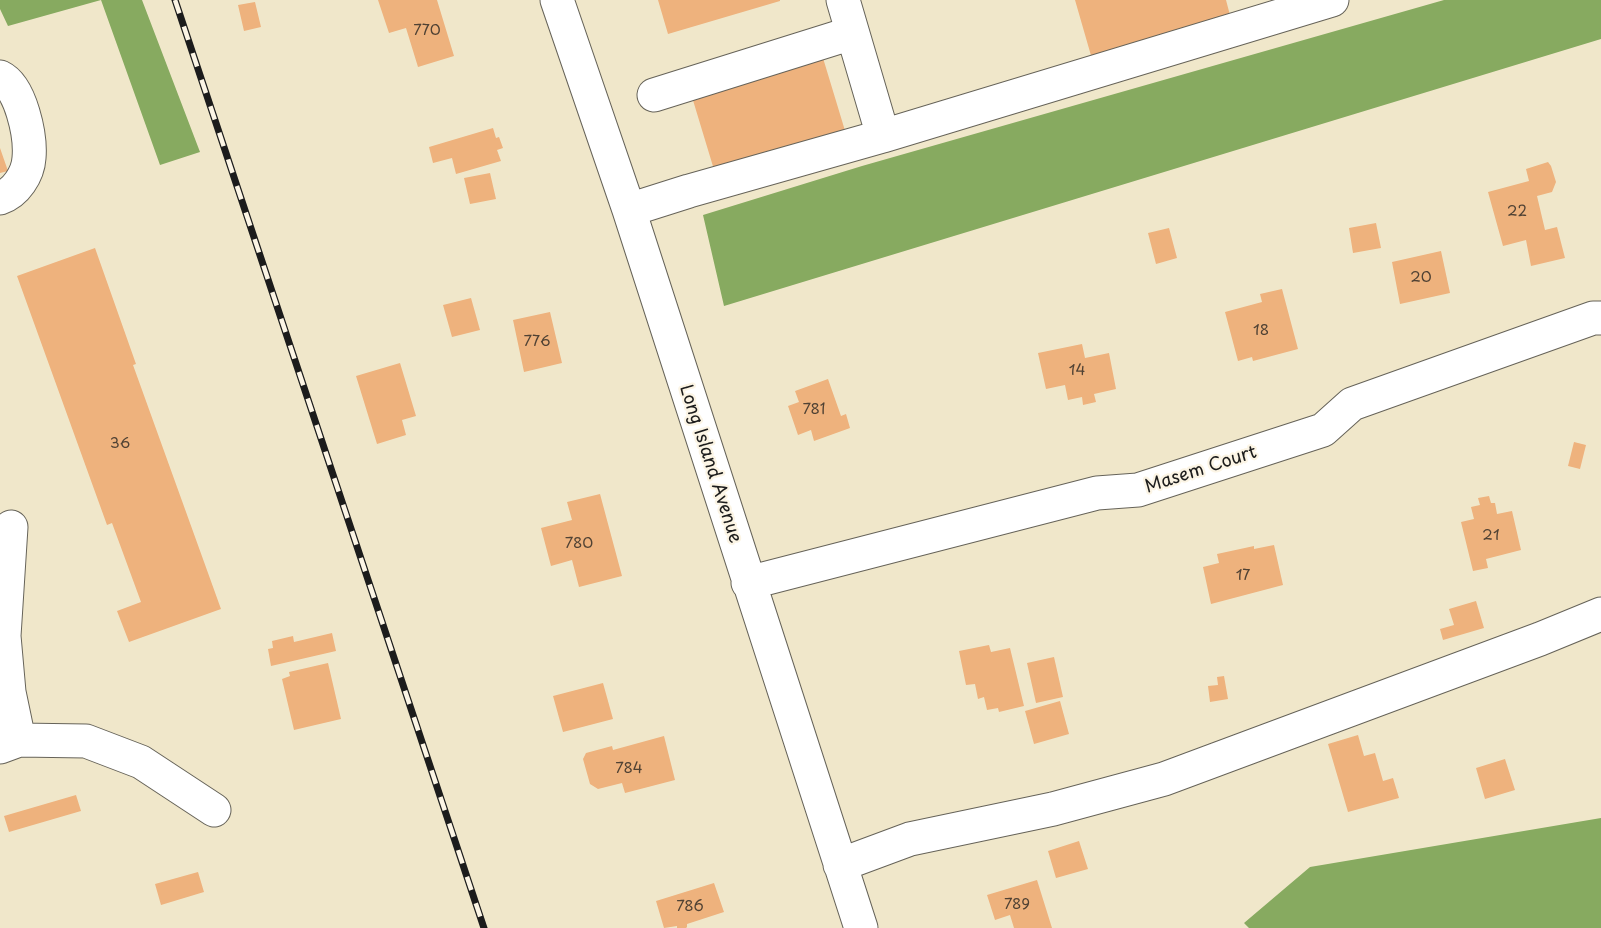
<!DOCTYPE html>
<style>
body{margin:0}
canvas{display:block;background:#f0e7ca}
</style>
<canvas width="1601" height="928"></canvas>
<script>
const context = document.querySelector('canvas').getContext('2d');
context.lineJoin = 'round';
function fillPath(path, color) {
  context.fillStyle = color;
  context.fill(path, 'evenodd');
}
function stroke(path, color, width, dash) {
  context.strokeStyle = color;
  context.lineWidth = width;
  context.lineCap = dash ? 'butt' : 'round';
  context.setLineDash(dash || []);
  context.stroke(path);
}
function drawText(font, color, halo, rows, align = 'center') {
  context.font = font + ' "Playpen Sans",sans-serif';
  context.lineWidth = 4.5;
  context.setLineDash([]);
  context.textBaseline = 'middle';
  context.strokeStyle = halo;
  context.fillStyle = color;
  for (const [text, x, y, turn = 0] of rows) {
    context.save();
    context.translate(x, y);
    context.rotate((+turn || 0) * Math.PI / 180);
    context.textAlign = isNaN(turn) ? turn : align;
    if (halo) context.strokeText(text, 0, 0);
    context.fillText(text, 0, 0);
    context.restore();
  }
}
const forest = new Path2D(`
 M 0,0 L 142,0 L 200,152 L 160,165 L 101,0 L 8,26 L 0,9 Z
 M 1444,0 L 1601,0 L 1601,39 L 724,306 L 703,215 L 862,166 Z
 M 1601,818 L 1601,928 L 1249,928 L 1244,923 L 1310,867 Z`);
const building = new Path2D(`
 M 378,0 L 437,0 L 454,56 L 418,67 L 406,28 L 389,33 Z
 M 658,0 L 780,0 L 780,1 L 668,34 Z
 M 1075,0 L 1226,0 L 1231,19 L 1092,59 Z
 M 255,2 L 261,27 L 244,31 L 238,5 Z
 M 823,58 L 846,134 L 715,173 L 692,97 Z
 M 493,128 L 496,138 L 499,137 L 503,148 L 497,150 L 501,161 L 456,174 L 452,158 L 433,163 L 429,147 Z
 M 0,148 L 8,171 L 0,173 Z
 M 1548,162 L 1551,166 L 1556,182 L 1552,192 L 1537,196 L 1545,230 L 1557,227 L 1565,258 L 1531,266 L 1526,240 L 1503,246 L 1488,192 L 1529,181 L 1526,169 Z
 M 490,173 L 496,199 L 470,204 L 464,178 Z
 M 1376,223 L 1381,248 L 1353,253 L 1349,228 Z
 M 1169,228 L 1177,258 L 1156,264 L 1148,233 Z
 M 95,248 L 136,364 L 133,365 L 221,609 L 129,642 L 117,611 L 141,602 L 112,523 L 107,525 L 17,276 Z
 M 1441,251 L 1450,293 L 1400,304 L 1392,262 Z
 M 1282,289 L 1298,349 L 1253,361 L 1252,357 L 1238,361 L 1225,312 L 1262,302 L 1260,294 Z
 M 471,298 L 480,330 L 452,337 L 443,305 Z
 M 550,312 L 562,363 L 524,372 L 513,320 Z
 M 1082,344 L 1085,358 L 1109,353 L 1116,389 L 1094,394 L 1096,402 L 1083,405 L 1082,397 L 1068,400 L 1065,385 L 1046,389 L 1038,353 Z
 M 400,363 L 416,416 L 402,420 L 406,435 L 377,444 L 356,376 Z
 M 828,379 L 841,416 L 846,414 L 850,428 L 814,441 L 811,430 L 798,435 L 788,406 L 799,402 L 795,391 Z
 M 1574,442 L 1586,445 L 1580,469 L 1568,466 Z
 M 600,494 L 622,576 L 579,587 L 572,560 L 551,566 L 541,528 L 572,520 L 567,502 Z
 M 1489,496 L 1491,503 L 1495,503 L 1497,514 L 1512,511 L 1521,550 L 1486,559 L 1488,568 L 1473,571 L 1461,522 L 1474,519 L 1471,507 L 1480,505 L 1478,498 Z
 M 1274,545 L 1283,585 L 1211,604 L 1203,567 L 1219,563 L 1217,554 L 1254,546 L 1254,549 Z
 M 1476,601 L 1484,628 L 1443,640 L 1440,629 L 1454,625 L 1449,609 Z
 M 332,633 L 336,651 L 271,666 L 268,649 L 273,648 L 272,641 L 293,636 L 294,642 Z
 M 989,645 L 991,652 L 1010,648 L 1024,706 L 999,712 L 998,708 L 987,710 L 984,697 L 978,699 L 975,684 L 966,685 L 959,651 Z
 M 1054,657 L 1063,697 L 1036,703 L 1027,663 Z
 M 328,663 L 341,719 L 294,730 L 282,679 L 290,676 L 289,672 Z
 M 1224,676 L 1228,699 L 1210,702 L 1208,686 L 1218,685 L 1217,677 Z
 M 603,683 L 613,719 L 563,732 L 553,696 Z
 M 1060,701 L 1069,734 L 1034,744 L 1025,711 Z
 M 1358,735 L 1364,756 L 1375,753 L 1383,781 L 1393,778 L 1399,798 L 1348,812 L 1328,744 Z
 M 664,736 L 675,780 L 625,793 L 622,783 L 598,789 L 590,784 L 583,759 L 586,753 L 612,746 L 613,750 Z
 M 1505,759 L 1515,790 L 1485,799 L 1476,768 Z
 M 76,795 L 81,811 L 9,832 L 4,816 Z
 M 1079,841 L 1088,869 L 1056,878 L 1048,851 Z
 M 198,872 L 204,892 L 161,905 L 155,884 Z
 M 1037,880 L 1052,928 L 1014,928 L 1010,915 L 995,920 L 987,895 Z
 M 714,883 L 724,912 L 687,924 L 687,927 L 686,928 L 677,928 L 677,926 L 664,928 L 656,901 Z`);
const minor = new Path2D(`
 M 557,0 L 629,210 L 861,928
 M 0,77 C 21,87 31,136 29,158 C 28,174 16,193 0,198
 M 654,95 L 852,33
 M 883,136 L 1332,0
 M 629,210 L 689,191 L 883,136 L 843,0
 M 11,527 L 4,636 L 9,692 L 19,740
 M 748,583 L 1097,493 L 1138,490 L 1323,430 L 1352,404 L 1593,318 L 1601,318
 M 0,747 L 19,740 L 86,741 L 141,762 L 214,810
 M 840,865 L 910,839 L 1053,809 L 1164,779 L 1540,639 L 1601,614`);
const rail = new Path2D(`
 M 175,0 L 484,928`);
const numberNames = [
 ["770",427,31],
 ["22",1517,212],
 ["20",1421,278],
 ["18",1261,331],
 ["776",537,342],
 ["14",1077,371],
 ["781",814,410],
 ["36",120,444],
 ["21",1491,536],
 ["780",579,544],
 ["17",1243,576],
 ["784",629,769],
 ["789",1017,905],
 ["786",690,907]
];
const streetNames = [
 ["Long Island Avenue",710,464,72],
 ["Masem Court",1201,470,-18]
];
fillPath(forest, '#87aa60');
fillPath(building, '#eeb27d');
stroke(minor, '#666359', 35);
stroke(minor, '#fff', 33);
stroke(rail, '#1c1c1c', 7);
stroke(rail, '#fcf5e5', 4.5, [14]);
drawText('15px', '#504234', null, numberNames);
drawText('18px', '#1c1c1c', '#fcf5e5', streetNames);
</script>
